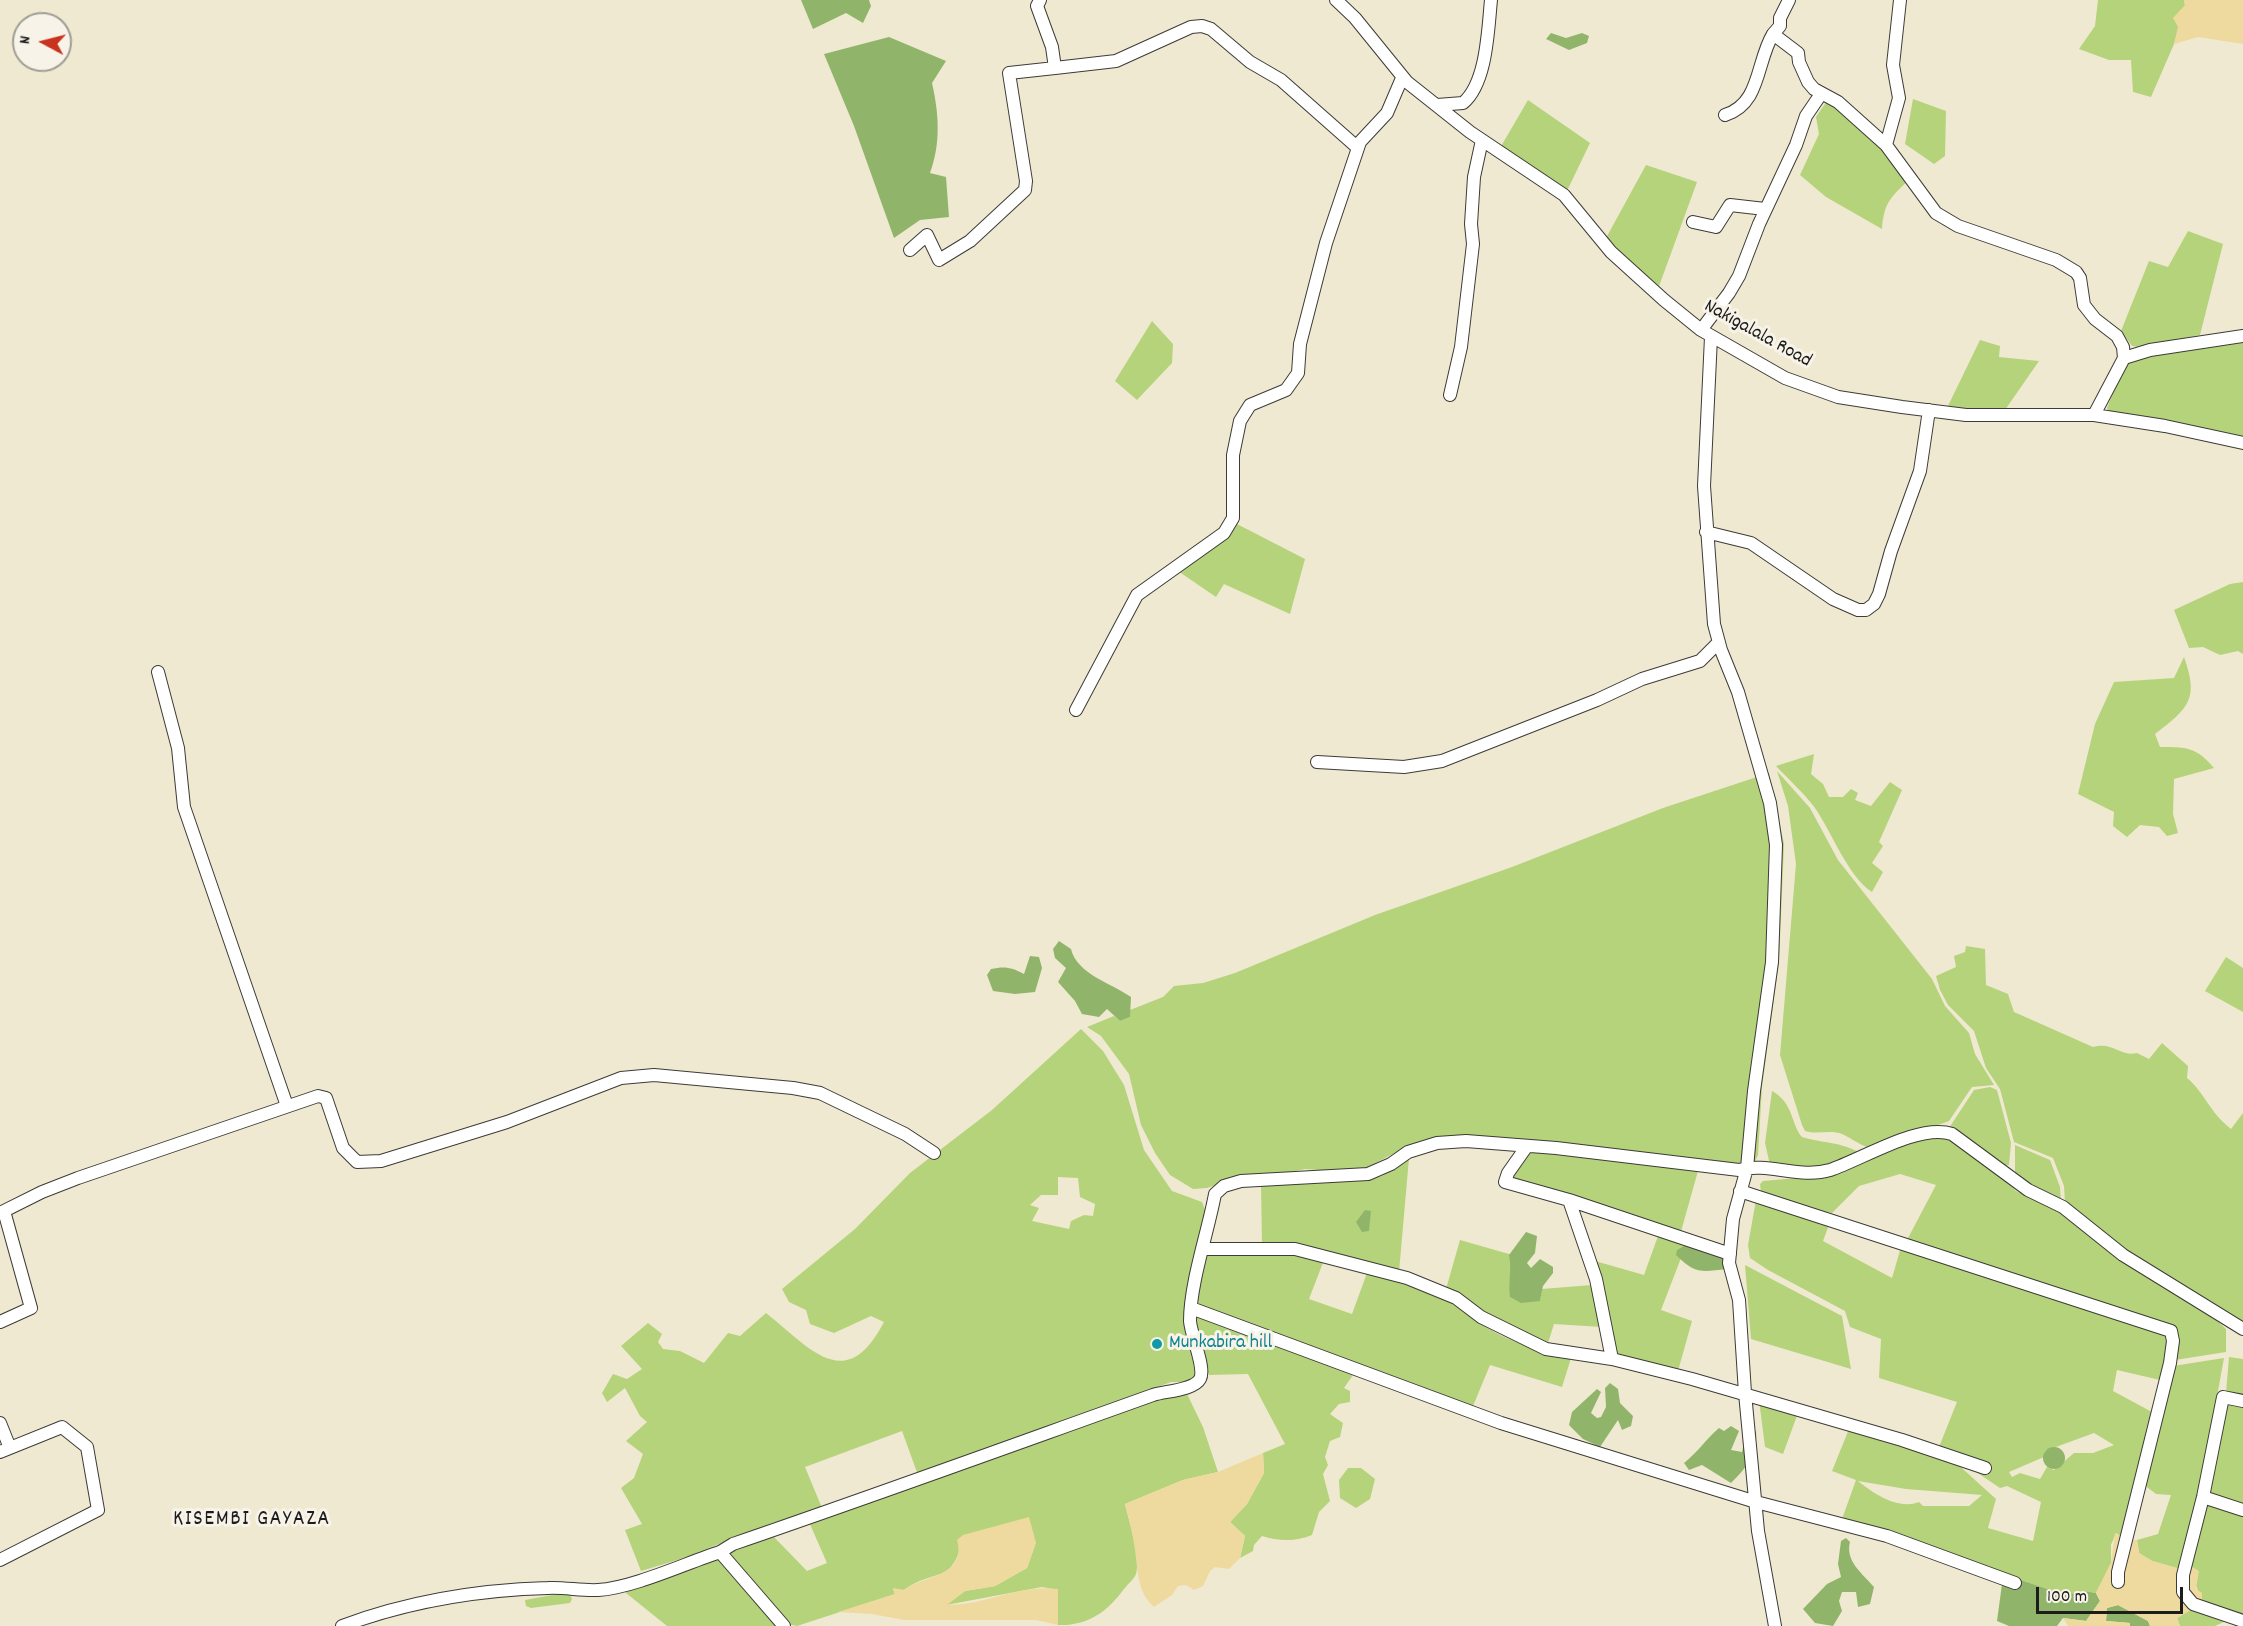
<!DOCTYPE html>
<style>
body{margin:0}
#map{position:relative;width:2243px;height:1626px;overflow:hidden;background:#f0e9d1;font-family:Dekko,sans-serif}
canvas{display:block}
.north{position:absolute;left:12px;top:12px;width:60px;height:60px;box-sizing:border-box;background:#f7f3e8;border:2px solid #9f9d96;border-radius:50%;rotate:277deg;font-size:16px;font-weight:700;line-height:24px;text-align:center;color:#1c1c1c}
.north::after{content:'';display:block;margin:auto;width:21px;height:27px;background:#c8321e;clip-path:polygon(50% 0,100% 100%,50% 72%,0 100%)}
.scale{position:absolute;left:2036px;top:1587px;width:147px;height:27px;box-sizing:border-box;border:3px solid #1c1c1c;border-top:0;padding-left:8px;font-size:18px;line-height:21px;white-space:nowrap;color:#1c1c1c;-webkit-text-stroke:4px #f7f3e8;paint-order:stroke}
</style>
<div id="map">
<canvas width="2243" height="1626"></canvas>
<div class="north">N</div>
<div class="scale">100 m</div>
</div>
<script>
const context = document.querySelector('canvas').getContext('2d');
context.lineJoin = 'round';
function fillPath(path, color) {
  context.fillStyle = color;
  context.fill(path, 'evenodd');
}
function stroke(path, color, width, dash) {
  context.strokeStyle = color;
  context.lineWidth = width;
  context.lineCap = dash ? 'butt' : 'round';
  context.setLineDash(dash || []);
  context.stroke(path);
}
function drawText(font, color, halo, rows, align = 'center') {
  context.font = font + ' Dekko,sans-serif';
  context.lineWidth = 6;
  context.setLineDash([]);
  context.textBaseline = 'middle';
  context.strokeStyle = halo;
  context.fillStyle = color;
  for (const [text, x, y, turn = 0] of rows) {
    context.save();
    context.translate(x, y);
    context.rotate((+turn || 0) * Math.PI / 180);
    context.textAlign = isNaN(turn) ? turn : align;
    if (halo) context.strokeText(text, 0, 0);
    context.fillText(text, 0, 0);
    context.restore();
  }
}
const green = new Path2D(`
 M 2098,0 L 2184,0 L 2185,5 L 2174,44 L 2151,97 L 2133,92 L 2131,60 L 2109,60 L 2079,49 L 2095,26 Z
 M 1829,98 L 1912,177 C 1892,196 1884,201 1882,229 L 1826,197 L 1800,175 L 1819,134 L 1816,117 Z
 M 1913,99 L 1946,111 L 1945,156 L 1934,164 L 1905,144 Z
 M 1528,100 L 1590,143 L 1566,193 L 1500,148 Z
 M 1646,165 L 1697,182 L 1658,289 L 1606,238 Z
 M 2188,231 L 2223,244 L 2200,335 L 2139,347 L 2132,346 L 2121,331 L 2149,261 L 2168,267 Z
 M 1152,321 L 1173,344 L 1172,363 L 1137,400 L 1115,381 Z
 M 1980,340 L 2000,346 L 1999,357 L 2039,361 L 2005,410 L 1946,410 Z
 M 2243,341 L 2243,440 L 2110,413 L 2107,408 L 2123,368 L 2136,358 Z
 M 1235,523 L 1305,559 L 1290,614 L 1224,584 L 1216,597 L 1175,569 Z
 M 2243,582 L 2243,654 L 2238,651 L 2220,655 L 2203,647 L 2189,648 L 2174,610 L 2230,584 Z
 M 2184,657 C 2199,699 2189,708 2155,734 L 2160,747 C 2187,747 2196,747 2214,768 L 2174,779 L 2173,814 L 2178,833 L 2167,836 L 2159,827 L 2140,825 L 2127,837 L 2113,826 L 2114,812 L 2078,794 L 2095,724 L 2114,682 L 2174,678 Z
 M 1814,754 L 1811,774 L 1823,784 L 1829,797 L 1843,797 L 1851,789 L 1858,793 L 1855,800 L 1871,806 L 1890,782 L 1902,790 L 1879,842 L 1883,846 L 1872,863 L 1883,872 L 1872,892 C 1849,878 1831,831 1815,808 C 1804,793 1789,780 1776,766 Z
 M 1777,771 L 1810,808 L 1838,860 L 1932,979 L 1945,1006 L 1969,1033 L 1975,1054 L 1994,1085 L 1972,1087 L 1949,1121 L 1872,1149 C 1861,1146 1853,1139 1842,1134 C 1830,1129 1818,1135 1805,1131 L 1802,1125 L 1780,1055 L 1796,864 L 1788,806 Z
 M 1769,773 L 1784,844 L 1779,962 L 1762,1087 L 1758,1155 L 1754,1164 L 1743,1167 L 1458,1136 L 1429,1139 L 1412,1144 L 1362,1170 L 1347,1172 L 1305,1169 L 1282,1174 L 1260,1173 L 1239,1177 L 1207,1188 L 1193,1189 L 1170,1175 L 1155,1153 L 1141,1125 L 1129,1074 L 1101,1036 L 1087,1027 L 1114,1016 L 1120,1021 L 1130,1017 L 1130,1010 L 1163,997 L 1174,986 L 1203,983 L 1235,973 L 1375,915 L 1512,867 L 1663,808 Z
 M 1966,946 L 1985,949 L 1986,985 L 2008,994 L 2014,1012 L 2093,1047 C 2112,1041 2121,1057 2137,1053 L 2149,1059 L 2162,1043 L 2188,1066 L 2187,1078 C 2205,1093 2209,1112 2231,1129 L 2243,1113 L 2243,1323 C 2181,1289 2121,1248 2065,1203 L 2064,1186 L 2053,1158 L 2014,1142 L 2000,1089 L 1986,1068 L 1974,1031 L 1948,1005 L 1940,990 L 1936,976 L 1956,967 L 1954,956 L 1965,952 Z
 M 2226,957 L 2243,968 L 2243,1012 L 2205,991 Z
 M 1081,1029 L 1103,1051 L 1124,1085 L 1144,1150 L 1172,1191 L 1202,1202 L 1205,1210 L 1185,1319 L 1197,1375 L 1189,1382 L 1171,1382 L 918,1475 L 902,1431 L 805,1467 L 822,1508 L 772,1523 L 684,1558 L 641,1571 L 625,1530 L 642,1524 L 621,1488 L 634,1478 L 643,1454 L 626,1441 L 647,1422 L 640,1416 L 625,1388 L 607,1402 L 602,1393 L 613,1374 L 627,1379 L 642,1369 L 621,1346 L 648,1323 L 662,1334 L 658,1342 L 663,1349 L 680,1351 L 704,1363 L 728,1333 L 740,1336 L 766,1313 C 811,1349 846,1395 884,1322 L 871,1316 L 834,1333 L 810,1324 L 806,1310 L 789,1302 L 782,1289 L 855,1229 L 910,1173 L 992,1110 ZM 1058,1177 L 1078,1178 L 1080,1197 L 1095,1204 L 1093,1216 L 1084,1215 L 1071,1221 L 1069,1229 L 1032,1221 L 1039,1208 L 1030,1205 L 1041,1195 L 1058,1195 Z
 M 1990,1087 L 1997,1090 L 2011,1143 L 2009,1165 L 2003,1166 L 1949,1128 L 1974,1090 Z
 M 1772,1091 C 1794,1103 1791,1125 1802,1137 C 1826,1144 1838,1141 1861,1153 L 1815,1169 L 1770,1165 L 1765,1143 Z
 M 1939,1137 L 1953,1139 L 1992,1167 L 2016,1191 L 2060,1213 L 2088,1232 L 2114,1255 L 2212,1316 L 2226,1329 L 2226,1352 L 2175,1360 L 2178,1335 L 2080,1296 L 1907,1240 L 1936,1185 L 1900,1174 L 1859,1186 L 1832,1213 L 1806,1208 L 1761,1192 L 1760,1184 L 1763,1181 L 1830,1175 L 1915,1142 Z
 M 2015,1145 L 2050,1160 L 2060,1187 L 2061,1201 L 2015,1176 Z
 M 1530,1150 L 1698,1171 L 1680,1235 L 1510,1179 Z
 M 1409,1158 L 1399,1272 L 1262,1245 L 1261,1183 L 1351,1182 L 1382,1176 Z
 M 1756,1200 L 1830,1222 L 1823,1241 L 1892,1278 L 1901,1247 L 2167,1336 L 2169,1344 L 2160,1380 L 2117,1370 L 2113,1391 L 2152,1412 L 2124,1539 L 2116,1533 L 2111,1545 L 2111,1563 L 2096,1593 L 2084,1591 L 2065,1595 L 1842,1519 L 1856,1480 L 1832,1471 L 1849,1429 L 1953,1460 L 1996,1499 L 1988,1528 L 2033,1541 L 2041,1502 L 2007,1486 L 2000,1488 L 1939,1447 L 1957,1402 L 1879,1378 L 1881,1339 L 1850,1327 L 1845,1311 L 1768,1270 L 1750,1258 L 1748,1245 ZM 2094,1433 L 2114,1445 L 2093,1453 L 2074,1453 L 2054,1470 L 2047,1467 L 2040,1479 L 2020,1473 L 2012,1477 L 2009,1472 L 2044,1457 L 2045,1451 ZM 1858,1481 L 1906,1489 L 1982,1495 L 1969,1506 L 1923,1506 L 1919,1502 C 1898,1510 1874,1494 1858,1481 Z
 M 1658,1236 L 1686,1245 L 1661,1310 L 1692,1321 L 1678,1371 L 1615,1354 L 1595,1261 L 1644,1275 Z
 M 1460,1240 L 1516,1256 L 1510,1297 L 1540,1301 L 1542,1289 L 1592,1285 L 1602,1327 L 1554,1324 L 1548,1343 L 1483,1315 L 1446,1289 Z
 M 1206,1253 L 1298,1254 L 1324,1260 L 1309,1299 L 1352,1314 L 1367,1273 C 1394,1279 1427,1286 1451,1300 C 1459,1304 1465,1313 1473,1318 C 1501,1340 1537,1351 1572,1355 L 1562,1387 L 1490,1365 L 1473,1406 L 1195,1306 Z
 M 1745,1265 L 1842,1316 L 1851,1369 L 1751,1339 Z
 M 1194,1312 L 1355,1372 L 1344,1388 L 1350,1391 L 1350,1402 L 1339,1404 L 1330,1414 L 1343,1423 L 1340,1437 L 1330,1441 L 1325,1457 L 1328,1465 L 1323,1474 L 1330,1501 L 1319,1512 L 1312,1535 C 1296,1542 1278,1541 1262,1536 L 1254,1545 L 1253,1551 L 1240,1558 L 1245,1536 L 1230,1522 L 1247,1504 L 1264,1473 L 1263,1453 L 1285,1444 L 1248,1374 L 1209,1375 L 1198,1348 Z
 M 2229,1357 L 2243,1359 L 2243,1398 L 2226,1393 Z
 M 2224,1358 L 2199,1496 L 2180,1569 L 2152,1561 L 2139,1553 L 2137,1540 L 2158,1534 L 2171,1495 L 2156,1494 L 2143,1484 L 2173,1366 Z
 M 1187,1394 L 1203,1427 L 1218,1472 L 1183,1480 L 1125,1504 C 1129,1521 1141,1558 1136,1574 C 1134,1579 1127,1585 1124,1589 C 1107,1612 1088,1626 1058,1625 L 1058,1590 L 1042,1587 L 946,1605 L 965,1591 L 995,1586 L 1027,1568 L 1036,1542 L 963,1535 C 954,1587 935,1567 904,1590 L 893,1589 L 895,1594 L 797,1626 L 788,1624 L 731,1558 L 730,1550 L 733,1546 L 774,1537 L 807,1571 L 827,1563 L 809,1522 L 1006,1454 L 1165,1395 Z
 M 1759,1400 L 1798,1413 L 1783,1454 L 1765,1447 Z
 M 2225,1401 L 2243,1407 L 2243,1505 L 2209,1495 Z
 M 1348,1468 L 1361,1468 L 1375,1479 L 1370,1499 L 1356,1508 L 1340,1498 L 1339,1480 Z
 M 2205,1501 L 2243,1513 L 2243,1615 L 2202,1602 L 2189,1566 Z
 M 719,1556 L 779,1626 L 667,1626 L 621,1589 Z
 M 569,1592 L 572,1599 L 570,1603 L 531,1608 L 526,1606 L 525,1600 Z
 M 2192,1609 L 2226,1621 L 2215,1626 L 2180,1626 L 2177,1618 Z`);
const forest = new Path2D(`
 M 801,0 L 869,0 L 871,6 L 863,23 L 846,13 L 813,29 Z
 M 1551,33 L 1566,38 L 1582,33 L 1589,36 L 1587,43 L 1569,50 L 1546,39 Z
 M 889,37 L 946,61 L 932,83 C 939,114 941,143 930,173 L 946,177 L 949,217 L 920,220 L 894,238 L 854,126 L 824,54 Z
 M 1059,941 L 1071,949 C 1077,974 1111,983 1131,997 L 1130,1017 L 1120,1021 L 1107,1009 L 1099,1017 L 1082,1014 L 1075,1001 L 1058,982 L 1066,968 L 1055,958 L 1053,949 Z
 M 1030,956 L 1039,957 L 1042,968 L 1035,992 L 1015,994 L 993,991 L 987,975 L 991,969 C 1004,966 1012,967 1024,974 Z
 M 1365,1210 L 1371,1211 L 1369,1231 L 1362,1232 L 1356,1222 Z
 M 1526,1232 L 1537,1236 L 1535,1253 L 1527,1263 L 1531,1268 L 1540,1259 L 1553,1267 L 1553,1273 L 1543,1286 L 1540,1301 L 1521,1303 L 1510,1297 C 1508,1282 1512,1270 1509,1255 Z
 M 1686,1245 L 1728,1258 L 1727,1269 C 1701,1272 1695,1274 1676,1255 L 1677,1250 Z
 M 1610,1383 L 1618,1389 L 1620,1403 L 1633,1416 L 1631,1426 L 1622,1430 L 1618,1420 L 1600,1447 L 1583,1439 L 1569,1425 L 1572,1412 L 1597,1389 L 1601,1392 L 1591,1413 L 1597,1418 L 1601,1417 L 1606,1407 L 1605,1388 Z
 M 1731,1426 L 1739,1431 L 1731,1450 L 1742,1452 L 1745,1439 L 1756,1431 C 1758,1452 1746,1469 1731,1483 L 1702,1465 L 1689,1470 L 1684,1463 C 1697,1453 1706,1439 1719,1428 L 1724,1431 Z
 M2043 1458a11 11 0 1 1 22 0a11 11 0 1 1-22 0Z
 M 1846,1538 L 1850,1542 C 1845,1561 1862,1573 1874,1587 L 1870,1604 L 1858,1607 L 1856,1592 L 1842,1592 L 1839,1601 L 1842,1611 L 1833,1626 L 1815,1623 L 1803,1609 L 1827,1584 L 1841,1577 L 1838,1564 L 1841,1541 Z
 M 2021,1580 L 2065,1595 L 2084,1591 L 2096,1593 L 2100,1601 L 2086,1621 L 2063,1618 L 2057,1626 L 2009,1626 L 1997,1621 L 2002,1584 L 2017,1587 Z
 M 2118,1605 L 2148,1621 L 2150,1626 L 2130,1626 L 2130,1623 L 2106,1621 L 2107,1608 Z`);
const sand = new Path2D(`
 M 2184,0 L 2243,0 L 2243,44 L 2198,37 L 2174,44 L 2178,27 L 2173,18 L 2185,5 Z
 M 1263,1453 L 1264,1473 L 1247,1504 L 1230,1522 L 1245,1536 L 1240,1558 L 1229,1569 L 1215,1567 L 1210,1571 L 1203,1586 L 1194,1590 L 1186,1585 L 1178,1586 L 1172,1595 L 1154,1607 C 1137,1592 1138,1571 1135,1550 C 1133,1535 1129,1519 1125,1504 L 1183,1480 L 1218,1472 Z
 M 1029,1517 L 1036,1543 L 1027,1568 L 995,1586 L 965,1591 L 947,1605 C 985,1605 1020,1584 1058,1589 L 1058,1625 L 1036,1620 L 904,1620 L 872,1614 L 838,1612 L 895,1594 L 893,1588 L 904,1590 C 924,1575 967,1577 957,1540 L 963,1535 Z
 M 2115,1533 L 2124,1539 L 2137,1540 L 2139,1553 L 2152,1561 L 2180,1569 L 2192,1609 L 2177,1618 L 2180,1626 L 2150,1626 L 2148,1621 L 2118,1605 L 2107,1608 L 2106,1621 L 2130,1623 L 2130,1626 L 2068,1626 L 2063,1618 L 2086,1621 L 2100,1601 L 2096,1593 L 2111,1563 Z
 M 2189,1565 L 2199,1571 L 2196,1589 L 2202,1593 L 2202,1602 L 2189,1596 L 2186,1588 Z`);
const street = new Path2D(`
 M 1336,0 L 1355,18 L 1407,82 L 1470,132 L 1564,195 L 1611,252 L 1664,300 L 1701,330 L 1785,378 L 1838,397 L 1902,407 L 1966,415 L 2094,415 L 2165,426 L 2243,443
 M 1789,0 L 1780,18 L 1780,26 L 1773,34 L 1798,53 L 1799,62 L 1808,82 L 1814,89 L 1838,102 L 1886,145 L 1936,213 L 1958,226 L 2056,260 L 2076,272 L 2080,278 L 2084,305 L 2095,319 L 2117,336 L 2123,347 L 2124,358 L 2094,415
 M 1055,68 L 1116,61 L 1191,27 L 1202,26 L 1211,29 L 1250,62 L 1281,80 L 1358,148
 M 1437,105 L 1463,103 C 1487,83 1488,29 1491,0
 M 1725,115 C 1761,104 1756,62 1773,34
 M 1886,145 L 1899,98 L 1893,65 L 1900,0
 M 1693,222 L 1716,227 L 1730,205 L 1765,209
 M 910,250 L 927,235 L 939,260 L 970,241 L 1025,190 L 1026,181 L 1009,73 L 1055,68 L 1052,47 L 1037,6 L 1040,0
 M 1701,330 L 1729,293 L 1739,276 L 1759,224 L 1796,145 L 1806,116 L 1821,94
 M 1711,337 L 1704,486 L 1714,624 L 1721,650 L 1738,692 L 1770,803 L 1776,845 L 1772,962 L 1754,1091 L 1747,1168 L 1733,1219 L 1729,1263 L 1739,1300 L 1745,1393 L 1758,1531 L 1775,1626
 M 2124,358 L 2150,350 L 2243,336
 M 1450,395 L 1461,347 L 1473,244 L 1471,224 L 1474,177 L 1482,140
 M 1706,532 L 1751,543 L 1833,599 L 1858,610 L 1866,610 L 1874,604 L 1879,594 L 1891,551 L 1920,471 L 1929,410
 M 158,672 L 178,748 L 184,807 L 287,1106
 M 1076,710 L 1137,595 L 1224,533 L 1233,518 L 1233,455 L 1240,421 L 1250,405 L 1286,390 L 1298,373 L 1300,344 L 1326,243 L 1360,142 L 1387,113 L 1402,78
 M 1317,762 L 1404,767 L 1442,761 L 1597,700 L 1642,679 L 1700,661 L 1719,642
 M 1527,1146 L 1508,1173 L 1505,1182 L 1569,1200 L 1730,1254
 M 1740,1191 L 2171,1331 L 2173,1341 L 2170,1363 L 2118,1572 L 2118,1582
 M 1569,1200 L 1596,1279 L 1612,1359
 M 0,1213 L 42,1192 L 78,1178 L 318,1096 L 326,1098 L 343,1148 L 357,1162 L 381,1161 L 507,1122 L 621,1078 L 654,1075 L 793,1088 L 820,1093 L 905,1134 L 934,1153
 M 1203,1249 L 1295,1249 L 1407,1278 L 1456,1298 L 1481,1317 L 1546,1349 L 1612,1359 L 1692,1379 L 1902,1440 L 1985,1468
 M 1191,1308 L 1501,1423 L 1756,1502 L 1887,1536 L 2015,1583
 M 0,1322 L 31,1308 L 4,1211
 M 2243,1401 L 2223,1397 L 2203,1497 L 2183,1575 L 2183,1592 L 2193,1604 L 2243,1621
 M 0,1423 L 10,1448
 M 0,1452 L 62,1427 L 87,1447 L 98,1510 L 0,1560
 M 2203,1497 L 2243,1510
 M 720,1552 L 784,1626
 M 342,1626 C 409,1601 476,1590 548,1588 C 564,1587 582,1591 598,1590 C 633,1588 686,1563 720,1552 L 733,1544 C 873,1496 1013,1445 1153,1395 C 1166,1391 1194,1390 1200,1379 C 1206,1368 1191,1336 1190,1321 C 1190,1283 1208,1232 1215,1194 L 1224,1186 L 1241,1181 L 1368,1174 L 1391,1164 L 1408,1152 L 1437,1143 L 1466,1141 L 1556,1148 L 1739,1170 C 1768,1162 1800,1179 1830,1170 C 1863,1159 1919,1123 1952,1134 L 2028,1190 L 2063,1207 L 2123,1255 L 2243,1329`);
const markers = [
 [1157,1344,6,"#0f9aa8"]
];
const streetNames = [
 ["Nakigalala Road",1757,335,29]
];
const cultureNames = [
 ["Munkabira hill",1169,1344]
];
const quarterNames = [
 ["KISEMBI GAYAZA",252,1521]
];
fillPath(green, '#b5d37a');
fillPath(forest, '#90b56a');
fillPath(sand, '#eeda9e');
stroke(street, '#3c3b37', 14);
stroke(street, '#fff', 12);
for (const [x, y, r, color] of markers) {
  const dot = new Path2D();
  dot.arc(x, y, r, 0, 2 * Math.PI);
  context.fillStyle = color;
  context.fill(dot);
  stroke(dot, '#f7f3e8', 2);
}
drawText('20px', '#1c1c1c', '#f7f3e8', streetNames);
drawText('20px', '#0d838f', '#f7f3e8', cultureNames, 'left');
context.letterSpacing = '1.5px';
drawText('22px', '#1c1c1c', '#f7f3e8', quarterNames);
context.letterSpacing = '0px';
</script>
